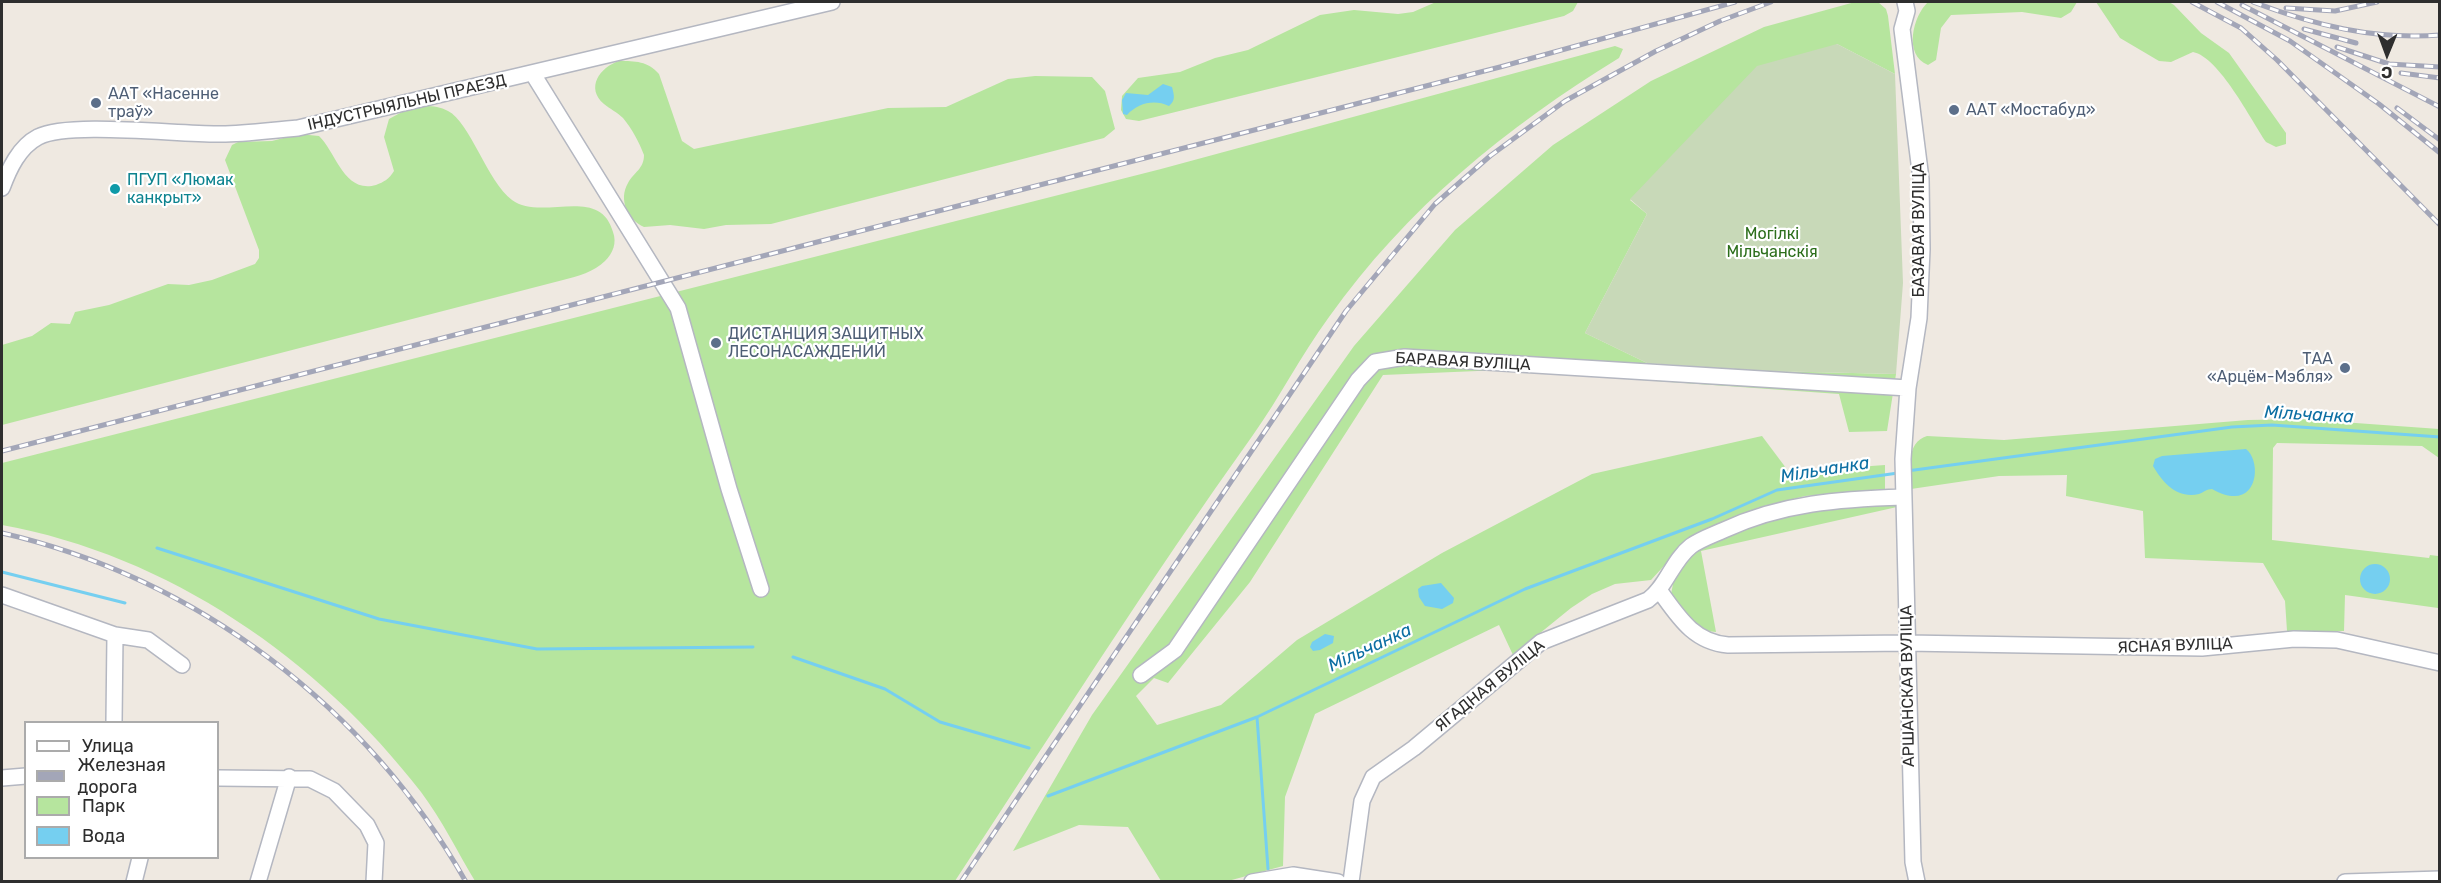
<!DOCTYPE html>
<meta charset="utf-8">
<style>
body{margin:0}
#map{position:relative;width:2441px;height:883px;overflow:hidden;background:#efe9e1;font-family:Rubik,sans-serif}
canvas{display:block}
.frame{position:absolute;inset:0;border:3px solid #2e2e2e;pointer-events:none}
.legend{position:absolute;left:24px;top:721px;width:195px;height:138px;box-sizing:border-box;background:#fff;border:2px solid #ababab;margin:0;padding:8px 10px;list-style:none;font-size:18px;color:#2e2e2e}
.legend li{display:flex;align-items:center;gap:12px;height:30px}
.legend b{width:30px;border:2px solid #ababab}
.north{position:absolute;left:2357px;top:24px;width:60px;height:60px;-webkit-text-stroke:4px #fff;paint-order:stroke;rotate:181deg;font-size:16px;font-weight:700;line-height:24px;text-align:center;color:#2e2e2e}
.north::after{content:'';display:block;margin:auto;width:21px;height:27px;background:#2e2e2e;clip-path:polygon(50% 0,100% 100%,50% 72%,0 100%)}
</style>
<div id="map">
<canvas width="2441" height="883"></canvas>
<div class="frame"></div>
<ul class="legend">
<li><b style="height:8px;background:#fff"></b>Улица</li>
<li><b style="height:8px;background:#a3a6b8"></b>Железная дорога</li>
<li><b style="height:16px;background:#b6e59e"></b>Парк</li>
<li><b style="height:16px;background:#75cff0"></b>Вода</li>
</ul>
<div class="north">С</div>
</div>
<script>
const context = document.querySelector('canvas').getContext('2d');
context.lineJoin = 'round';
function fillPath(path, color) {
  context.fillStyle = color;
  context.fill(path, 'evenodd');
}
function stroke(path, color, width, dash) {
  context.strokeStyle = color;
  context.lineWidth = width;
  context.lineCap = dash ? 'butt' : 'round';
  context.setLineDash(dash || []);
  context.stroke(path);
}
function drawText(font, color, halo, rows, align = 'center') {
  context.font = font + ' Rubik,sans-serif';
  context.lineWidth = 4.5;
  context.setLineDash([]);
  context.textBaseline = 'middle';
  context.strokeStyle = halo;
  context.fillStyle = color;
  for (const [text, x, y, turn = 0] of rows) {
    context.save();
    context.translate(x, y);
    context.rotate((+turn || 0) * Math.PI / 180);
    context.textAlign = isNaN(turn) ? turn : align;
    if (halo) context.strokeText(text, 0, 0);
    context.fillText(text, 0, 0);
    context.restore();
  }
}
const green = new Path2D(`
 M 1436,2 L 1578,2 L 1573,11 L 1564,16 L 1139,121 L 1126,119 L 1121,110 L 1122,96 L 1138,78 L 1180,72 L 1215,58 L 1248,50 L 1320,15 L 1354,10 L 1398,14 L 1413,12 Z
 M 1855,2 L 1878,2 L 1886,9 L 1888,16 L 1895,74 L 1837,44 L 1630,200 L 1647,214 L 1585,333 L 1647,363 L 1765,371 L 1896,374 L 1887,431 L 1849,432 L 1839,394 L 1501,370 L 1383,375 L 1250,582 L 1168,683 L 1154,678 L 1136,696 L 1157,725 L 1221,705 L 1297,640 L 1442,553 L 1592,474 L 1762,436 L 1789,472 L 1885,465 L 1885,489 L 1805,496 L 1757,508 L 1686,542 L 1651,580 L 1615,584 L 1592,594 L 1571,608 L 1513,655 L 1499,625 L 1315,714 L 1285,797 L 1283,866 L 1228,881 L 1161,881 L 1128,827 L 1079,825 L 1013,851 L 1092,715 L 1354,346 L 1455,230 L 1553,145 L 1651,81 L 1764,27 Z
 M 1928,2 L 2077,2 L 2071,12 L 2061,18 L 2022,12 L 1951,15 L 1941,28 L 1936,60 L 1928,65 C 1903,55 1913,16 1928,2 Z
 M 2096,2 L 2169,2 L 2174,5 L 2201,33 L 2229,53 L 2286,133 L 2286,144 L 2276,147 L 2266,142 C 2251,120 2219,57 2193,52 L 2171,62 L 2159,61 L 2120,38 Z
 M 1615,46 L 1623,49 L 1619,58 C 1505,128 1407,208 1329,317 C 1301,355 1280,397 1253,435 C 1149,580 1053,732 955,881 L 475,881 C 457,851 442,820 421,792 C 319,659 168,555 2,525 L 2,463 L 1161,169 Z
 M 619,61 C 635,61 648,61 659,74 L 682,141 L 694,149 L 888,108 L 946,107 L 1008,79 L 1035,76 L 1092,77 L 1105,91 L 1115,129 L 1104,138 L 771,224 L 726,225 L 704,229 L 670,225 L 644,227 C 628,220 618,200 628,183 C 634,172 644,169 644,155 C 639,142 632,129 623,118 C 617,112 610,109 604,104 C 585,88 600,67 619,61 Z
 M 426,106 C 433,106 441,107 448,111 C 470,122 487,181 512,200 C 541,222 600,184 613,232 C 617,243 613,253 605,261 C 594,272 578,276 563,280 L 2,425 L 2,345 L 32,336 L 51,323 L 70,324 L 75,312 L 109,305 L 168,284 L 189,285 L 212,280 L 255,264 L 259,258 L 259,250 L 225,160 L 232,145 L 238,142 L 272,141 L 299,134 L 319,136 C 336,152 344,194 376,185 C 384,182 389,179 394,171 L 384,137 L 389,119 L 411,107 Z
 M 2300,419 L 2439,429 L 2439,458 L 2422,446 L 2277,443 L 2273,448 L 2272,540 L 2429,558 L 2430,555 L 2438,556 L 2438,608 L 2345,595 L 2344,631 L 2287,631 L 2285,601 L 2263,563 L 2145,558 L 2143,511 L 2066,496 L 2067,475 L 1999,476 L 1911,489 C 1911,470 1905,443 1927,436 L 2004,440 L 2248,420 Z
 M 1892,503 L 1897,507 L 1701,551 L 1716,632 C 1692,630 1683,613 1671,594 L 1676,569 L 1701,546 L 1785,513 Z`);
const cemetery = new Path2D(`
 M 1837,44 L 1895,74 L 1903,283 L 1896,374 L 1765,371 L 1647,363 L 1585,333 L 1647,214 L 1630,199 L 1757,66 Z`);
const water = new Path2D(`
 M 1163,84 L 1172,87 C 1174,95 1176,100 1169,106 C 1154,99 1138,103 1127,115 L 1123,114 L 1122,100 L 1126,93 L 1148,95 Z
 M 2246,449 C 2263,462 2258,515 2212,489 C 2207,489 2204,492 2199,494 C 2177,499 2163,483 2153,466 L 2155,459 L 2162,456 Z
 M2360 579a15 15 0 1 1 30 0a15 15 0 1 1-30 0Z
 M 1441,583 L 1454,598 L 1453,603 L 1442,609 L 1425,606 L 1419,597 L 1418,589 L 1422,586 Z
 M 1325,634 L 1334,636 L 1333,643 L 1320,650 L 1313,651 L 1310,647 L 1312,642 Z`);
const stream = new Path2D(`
 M 1907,471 L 2232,427 L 2272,425 L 2440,437
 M 157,548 L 379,619 L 537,649 L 753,647
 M 2,572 L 125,603
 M 793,657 L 885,689 L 940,722 L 1029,748
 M 1257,717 L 1268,869
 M 1048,796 L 1257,717 L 1525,589 L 1712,519 L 1777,490 L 1898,473`);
const minor = new Path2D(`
 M 1905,2 L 1907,11 L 1902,29 L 1921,179 L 1922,249 L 1919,318 L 1908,388 L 1903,459 L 1913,862 L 1917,882
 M 533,74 L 678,308 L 729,489 L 761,589
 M 2,188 C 9,169 19,147 38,137 C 70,121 180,135 221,134 C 247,134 272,130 298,128 L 832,2
 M 1659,590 C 1678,616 1693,642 1728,645 L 1907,643 L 2202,648 L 2294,639 L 2337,640 L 2440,663
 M 2,595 L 115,635
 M 1141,675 L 1175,650 L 1358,380 L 1375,362 L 1405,357 L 1908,388
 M 114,722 L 115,635 L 148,640 L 182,665
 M 2,778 L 26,776
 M 218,778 L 310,779 L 334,791 L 367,825 L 376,843 L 374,882
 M 134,882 L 140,858
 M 258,882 L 289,777
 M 1252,882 L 1293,875 L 1338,882
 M 1351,882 L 1362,801 L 1373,777 L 1414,748 L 1541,642 L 1648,600 C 1667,586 1672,561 1691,546 C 1701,539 1713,535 1724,530 C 1782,503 1840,499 1903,497
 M 2345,882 L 2440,879`);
const rail = new Path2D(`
 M 2192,2 L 2241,28 L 2277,60 L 2440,225
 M 2217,2 L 2290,41 L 2379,104 L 2440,153
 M 2253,2 C 2314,25 2373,40 2440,35
 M 2242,5 L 2440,107
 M 2286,8 L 2335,11 L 2377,2
 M 2304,29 L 2356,43
 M 2337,47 L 2389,64 L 2440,67
 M 2401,73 L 2440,78
 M 2397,108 L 2440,140
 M 2,451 L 1500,67 L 1735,2
 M 2,533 C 197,578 367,707 466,882
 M 961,882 L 1346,311 L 1435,204 L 1490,156 L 1565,101 L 1656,51 L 1720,21 L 1771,2`);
const markers = [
 [96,103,6,"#5c6f8a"],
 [1954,110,6,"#5c6f8a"],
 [115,189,6,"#0f9aa8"],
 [716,343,6,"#5c6f8a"],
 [2345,368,6,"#5c6f8a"]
];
const serviceNames = [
 ["ААТ «Насенне",108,94],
 ["траў»",108,112],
 ["ААТ «Мостабуд»",1966,110],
 ["ДИСТАНЦИЯ ЗАЩИТНЫХ",728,334],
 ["ЛЕСОНАСАЖДЕНИЙ",728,352],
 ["ТАА",2333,359,"right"],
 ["«Арцём-Мэбля»",2333,377,"right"]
];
const streetNames = [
 ["ІНДУСТРЫЯЛЬНЫ ПРАЕЗД",407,103,-13],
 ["БАЗАВАЯ ВУЛІЦА",1919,230,-90],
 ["БАРАВАЯ ВУЛІЦА",1463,362,3],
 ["ЯСНАЯ ВУЛІЦА",2175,646,-2],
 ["ЯГАДНАЯ ВУЛІЦА",1490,686,-39],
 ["АРШАНСКАЯ ВУЛІЦА",1908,686,-91]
];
const cultureNames = [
 ["ПГУП «Люмак",127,180],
 ["канкрыт»",127,198]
];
const parkNames = [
 ["Могілкі",1772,234],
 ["Мільчанскія",1772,252]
];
const waterNames = [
 ["Мільчанка",2309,415,3],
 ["Мільчанка",1825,470,-9],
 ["Мільчанка",1370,648,-25]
];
fillPath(green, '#b6e59e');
fillPath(cemetery, '#c8d9b8');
fillPath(water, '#75cff0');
stroke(stream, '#75cff0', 3);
stroke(minor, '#b4b7c1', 18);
stroke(minor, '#fff', 15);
stroke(rail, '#a3a6b8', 5);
stroke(rail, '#fff', 3, [9]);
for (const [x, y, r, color] of markers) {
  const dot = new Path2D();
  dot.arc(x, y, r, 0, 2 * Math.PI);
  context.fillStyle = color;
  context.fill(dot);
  stroke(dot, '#fff', 2);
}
drawText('16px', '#4e5e75', '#fff', serviceNames, 'left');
drawText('16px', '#2e2e2e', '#fff', streetNames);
drawText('16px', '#0d838f', '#fff', cultureNames, 'left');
drawText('16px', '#2c6e1b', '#fff', parkNames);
drawText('italic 18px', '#0d6fa3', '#fff', waterNames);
</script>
